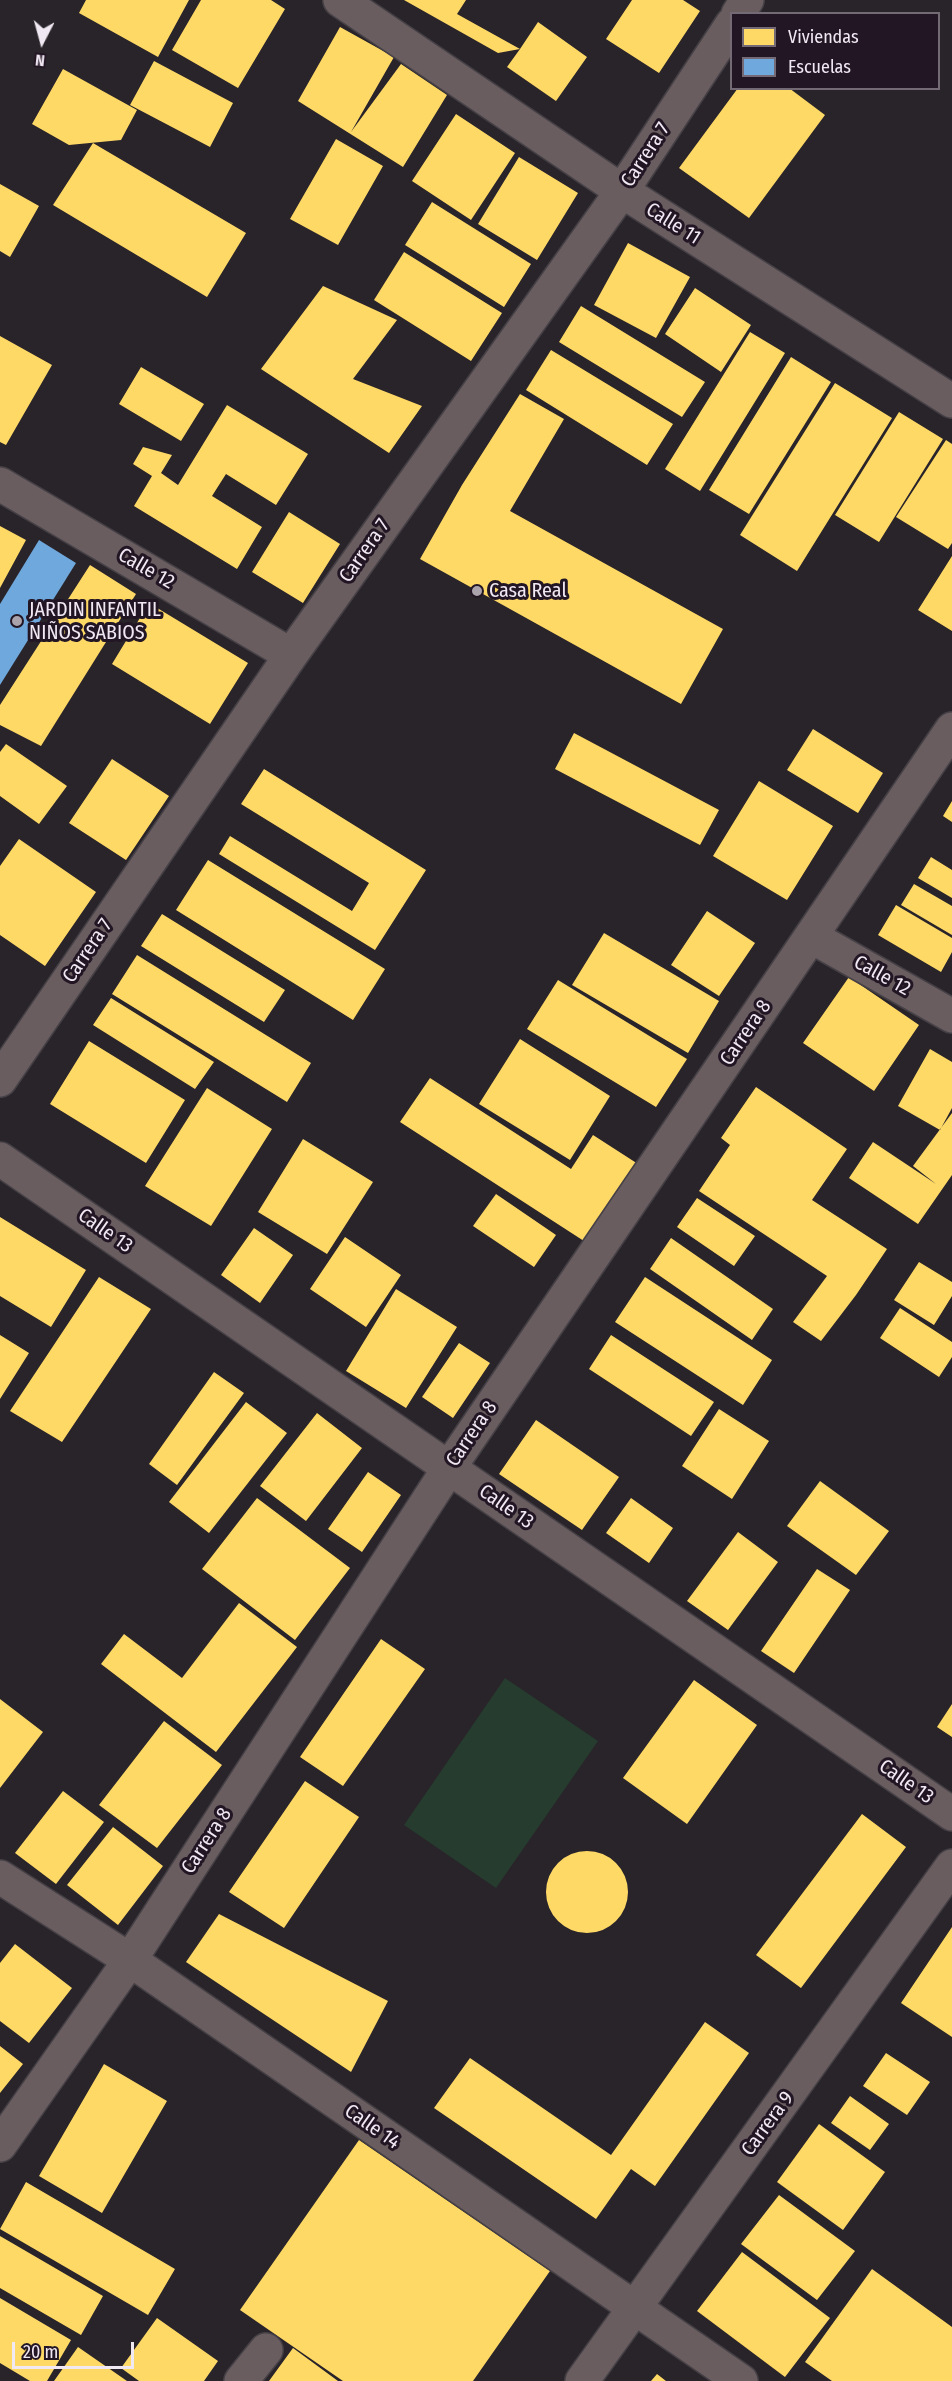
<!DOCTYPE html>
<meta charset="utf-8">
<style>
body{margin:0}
#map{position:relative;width:952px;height:2381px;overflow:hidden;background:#29242a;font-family:"Fira Sans Condensed",sans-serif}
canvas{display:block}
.legend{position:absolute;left:730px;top:12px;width:210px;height:78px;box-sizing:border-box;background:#221624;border:2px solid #746a76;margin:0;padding:8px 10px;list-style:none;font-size:18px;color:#f0e8f2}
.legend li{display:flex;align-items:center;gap:12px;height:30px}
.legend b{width:30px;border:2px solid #746a76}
.north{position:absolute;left:12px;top:12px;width:60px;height:60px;-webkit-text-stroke:4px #221624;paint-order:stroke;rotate:186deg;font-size:16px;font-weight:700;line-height:24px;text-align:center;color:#f0e8f2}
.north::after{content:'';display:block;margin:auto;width:21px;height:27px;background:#f0e8f2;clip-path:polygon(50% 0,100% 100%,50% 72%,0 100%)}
.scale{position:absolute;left:12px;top:2342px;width:122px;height:27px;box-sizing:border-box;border:3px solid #f0e8f2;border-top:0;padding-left:8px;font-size:18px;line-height:21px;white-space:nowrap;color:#f0e8f2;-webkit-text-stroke:4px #221624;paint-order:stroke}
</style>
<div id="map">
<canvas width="952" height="2381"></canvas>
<ul class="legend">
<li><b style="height:16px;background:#ffd966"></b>Viviendas</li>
<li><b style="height:16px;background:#6fa8dc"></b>Escuelas</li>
</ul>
<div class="north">N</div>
<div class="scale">20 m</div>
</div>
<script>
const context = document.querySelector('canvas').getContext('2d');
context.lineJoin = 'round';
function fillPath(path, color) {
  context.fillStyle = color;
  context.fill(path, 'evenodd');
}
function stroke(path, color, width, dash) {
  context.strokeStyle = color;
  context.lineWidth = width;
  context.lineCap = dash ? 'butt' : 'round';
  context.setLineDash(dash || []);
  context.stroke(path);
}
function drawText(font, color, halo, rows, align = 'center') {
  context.font = font + ' "Fira Sans Condensed",sans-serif';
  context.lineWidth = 6;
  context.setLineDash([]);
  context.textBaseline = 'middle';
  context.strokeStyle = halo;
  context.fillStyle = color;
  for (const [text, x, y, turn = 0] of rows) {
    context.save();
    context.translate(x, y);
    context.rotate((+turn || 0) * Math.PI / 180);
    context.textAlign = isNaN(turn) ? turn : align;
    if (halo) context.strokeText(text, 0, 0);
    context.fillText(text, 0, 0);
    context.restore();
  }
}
const green = new Path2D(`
 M 505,1678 L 598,1741 L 496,1888 L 404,1825 Z`);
const homes = new Path2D(`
 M 86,0 L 189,0 L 158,57 L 79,13 Z
 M 201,0 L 271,0 L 285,9 L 238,88 L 172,50 Z
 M 404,0 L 466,0 L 457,14 L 520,49 L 538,22 L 587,57 L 556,101 L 507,67 L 520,49 L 498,53 Z
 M 632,0 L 683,0 L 700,11 L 659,73 L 606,39 Z
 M 340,27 L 394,57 L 351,132 L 401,64 L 447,95 L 403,167 L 298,101 Z
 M 154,61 L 233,103 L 210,147 L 130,105 Z
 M 63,69 L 137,110 L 121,140 L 69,145 L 32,124 Z
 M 738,88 L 789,88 L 825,115 L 749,218 L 679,168 Z
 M 456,114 L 515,153 L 471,220 L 412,181 Z
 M 336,139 L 383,166 L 338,245 L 290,219 Z
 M 93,143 L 246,233 L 207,297 L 53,205 Z
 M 519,157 L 578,193 L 537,260 L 478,224 Z
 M 0,184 L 39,206 L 10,257 L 0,251 Z
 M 432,202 L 531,264 L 504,307 L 405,245 Z
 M 628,243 L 690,277 L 656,338 L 594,305 Z
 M 404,252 L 502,313 L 471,361 L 374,300 Z
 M 323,286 L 397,320 L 353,379 L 422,406 L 389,453 L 261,369 Z
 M 695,288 L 751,325 L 721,372 L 665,334 Z
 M 581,306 L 705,382 L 682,417 L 559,342 Z
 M 750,332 L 785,353 L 700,491 L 665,469 Z
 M 0,336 L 52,365 L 6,445 L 0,442 Z
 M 551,350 L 673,424 L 647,465 L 526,390 Z
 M 791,357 L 831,382 L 749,514 L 709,490 Z
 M 141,367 L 204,404 L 181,441 L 119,404 Z
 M 835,383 L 892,418 L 797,571 L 740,535 Z
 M 520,394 L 564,419 L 510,511 L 723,629 L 681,704 L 420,559 L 462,485 Z
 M 227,405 L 308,454 L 276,505 L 226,474 L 212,496 L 262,527 L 237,569 L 134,506 L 152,476 L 133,464 L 143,447 L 172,455 L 161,473 L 178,485 Z
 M 899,412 L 943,439 L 879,542 L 835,515 Z
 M 946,440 L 952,444 L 952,543 L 948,549 L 896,517 Z
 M 289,512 L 340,544 L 303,603 L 252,572 Z
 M 0,526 L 26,540 L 0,588 Z
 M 952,556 L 952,631 L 918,610 Z
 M 90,565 L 136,594 L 41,746 L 0,725 L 0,705 Z
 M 149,603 L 248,663 L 210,724 L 112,664 Z
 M 813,729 L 883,773 L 858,813 L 787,770 Z
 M 574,733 L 719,810 L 700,845 L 555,769 Z
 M 6,744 L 67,786 L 39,824 L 0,796 L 0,752 Z
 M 112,759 L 169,796 L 126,860 L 69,823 Z
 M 264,769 L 426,870 L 375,950 L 219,854 L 230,836 L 352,911 L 369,883 L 241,804 Z
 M 759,781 L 833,826 L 787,900 L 713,856 Z
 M 952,801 L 952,822 L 943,816 Z
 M 19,839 L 96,892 L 45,966 L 0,935 L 0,866 Z
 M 931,857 L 952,870 L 952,898 L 918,878 Z
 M 208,860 L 385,969 L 353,1020 L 176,910 Z
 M 914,884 L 952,906 L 952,935 L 901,905 Z
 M 896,905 L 952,938 L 952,952 L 941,972 L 878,935 Z
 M 707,911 L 755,943 L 719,996 L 671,965 Z
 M 162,914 L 285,990 L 264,1022 L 141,946 Z
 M 604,933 L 719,1001 L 688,1053 L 572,985 Z
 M 137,955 L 311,1063 L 287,1102 L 112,994 Z
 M 849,977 L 919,1025 L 874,1091 L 803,1043 Z
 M 558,980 L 687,1059 L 656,1107 L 527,1029 Z
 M 111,998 L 214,1062 L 195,1089 L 93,1025 Z
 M 520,1039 L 610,1096 L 570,1160 L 479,1104 Z
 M 89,1041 L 185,1100 L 146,1163 L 50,1104 Z
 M 930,1049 L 952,1062 L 952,1108 L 940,1130 L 898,1106 Z
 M 430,1078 L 571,1169 L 593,1135 L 638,1164 L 587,1243 L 400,1122 Z
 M 756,1087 L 847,1149 L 812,1200 L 887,1249 L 856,1295 L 821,1341 L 793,1322 L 827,1276 L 699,1191 L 730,1145 L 721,1138 Z
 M 207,1088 L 272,1129 L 211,1226 L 145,1186 Z
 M 952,1113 L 952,1175 L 918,1224 L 849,1178 L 873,1142 L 936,1184 L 913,1166 Z
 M 303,1139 L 373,1182 L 327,1254 L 258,1212 Z
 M 496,1194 L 556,1235 L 534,1267 L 473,1226 Z
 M 697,1198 L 755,1236 L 734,1266 L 677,1227 Z
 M 0,1217 L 86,1270 L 51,1327 L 0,1296 Z
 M 254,1228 L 293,1255 L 260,1303 L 221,1275 Z
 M 345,1237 L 401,1275 L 366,1327 L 310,1289 Z
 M 671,1238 L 773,1309 L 752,1340 L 650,1269 Z
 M 919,1262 L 952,1282 L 952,1296 L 934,1325 L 894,1300 Z
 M 99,1277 L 151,1309 L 62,1442 L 10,1411 Z
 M 645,1277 L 772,1360 L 743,1405 L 615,1322 Z
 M 396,1289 L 457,1327 L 406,1408 L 346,1371 Z
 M 900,1308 L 952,1342 L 952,1357 L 939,1377 L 880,1338 Z
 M 0,1335 L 29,1353 L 0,1399 Z
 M 611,1335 L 714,1402 L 691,1436 L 589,1369 Z
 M 459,1343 L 490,1363 L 453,1418 L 422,1397 Z
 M 214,1372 L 244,1393 L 177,1485 L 149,1464 Z
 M 246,1402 L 287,1433 L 209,1533 L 169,1502 Z
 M 719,1409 L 769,1441 L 732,1499 L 682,1466 Z
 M 317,1413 L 362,1448 L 306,1521 L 260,1486 Z
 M 536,1420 L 619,1477 L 582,1530 L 499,1474 Z
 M 368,1472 L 401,1495 L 362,1552 L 328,1529 Z
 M 820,1481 L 889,1531 L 856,1575 L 787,1526 Z
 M 257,1498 L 350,1568 L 295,1640 L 202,1569 Z
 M 631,1498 L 673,1528 L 649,1563 L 606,1533 Z
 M 738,1532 L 778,1562 L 728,1630 L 687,1601 Z
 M 817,1569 L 850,1590 L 794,1673 L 761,1651 Z
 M 239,1603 L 297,1647 L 216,1752 L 101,1664 L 124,1634 L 182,1678 Z
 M 381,1639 L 425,1669 L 343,1786 L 300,1757 Z
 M 694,1680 L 757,1725 L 687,1824 L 623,1778 Z
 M 0,1699 L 43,1732 L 0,1788 Z
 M 952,1704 L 952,1737 L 937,1727 Z
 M 164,1721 L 222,1765 L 157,1848 L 99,1805 Z
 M 305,1781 L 359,1817 L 284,1928 L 229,1892 Z
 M 63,1791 L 104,1822 L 56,1884 L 15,1853 Z
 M 862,1814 L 906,1847 L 801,1988 L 756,1955 Z
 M 113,1827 L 163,1866 L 118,1925 L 67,1885 Z
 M546 1892a41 41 0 1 1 82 0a41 41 0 1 1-82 0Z
 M 219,1914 L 388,2001 L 351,2072 L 186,1962 Z
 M 952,1927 L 952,2037 L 901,2003 Z
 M 15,1944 L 72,1988 L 29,2043 L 0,2021 L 0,1963 Z
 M 705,2022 L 749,2053 L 655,2186 L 631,2169 L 596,2219 L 434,2108 L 470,2058 L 611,2155 Z
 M 0,2046 L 23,2064 L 0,2093 Z
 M 886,2053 L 930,2082 L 907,2115 L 863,2086 Z
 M 104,2064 L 167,2101 L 102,2213 L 39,2176 Z
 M 850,2096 L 889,2124 L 870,2150 L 831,2123 Z
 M 819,2124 L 885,2172 L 843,2230 L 777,2182 Z
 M 359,2140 L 550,2271 L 473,2381 L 343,2381 L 240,2310 Z
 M 26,2182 L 175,2269 L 148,2315 L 0,2229 Z
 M 779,2195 L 855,2251 L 817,2300 L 741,2244 Z
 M 0,2236 L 103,2296 L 81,2335 L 0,2288 Z
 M 742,2252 L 830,2318 L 785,2377 L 697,2311 Z
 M 872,2269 L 952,2327 L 952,2381 L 832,2381 L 805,2362 Z
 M 0,2298 L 71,2340 L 47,2381 L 30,2381 L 0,2363 Z
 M 157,2318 L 218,2361 L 204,2381 L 139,2381 L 121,2368 Z
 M 78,2347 L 127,2381 L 54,2381 Z
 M 293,2348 L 338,2381 L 269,2381 Z
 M 657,2374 L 666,2381 L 651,2381 Z`);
const schools = new Path2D(`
 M 39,540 L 76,563 L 0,685 L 0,604 Z`);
const minor = new Path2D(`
 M 340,0 L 622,191 L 952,401
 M 738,14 L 747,0
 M 0,484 L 291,655
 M 812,937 L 952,1016
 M 0,1080 L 291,655 L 622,191 L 732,24
 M 0,1159 L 952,1814
 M 0,1877 L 130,1960 L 741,2381
 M 0,2145 L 130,1960 L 449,1468 L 952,729
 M 241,2381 L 266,2350
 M 582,2381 L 952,1866`);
const markers = [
 [477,591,6,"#aaa3ac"],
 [17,621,6,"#aaa3ac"]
];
const streetNames = [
 ["Carrera 7",646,155,-57],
 ["Calle 11",673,224,32],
 ["Carrera 7",365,551,-55],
 ["Calle 12",146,569,30],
 ["Carrera 7",88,951,-56],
 ["Calle 12",882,976,29],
 ["Carrera 8",746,1033,-56],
 ["Calle 13",105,1231,35],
 ["Carrera 8",472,1434,-56],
 ["Calle 13",506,1507,35],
 ["Calle 13",906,1782,35],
 ["Carrera 8",207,1841,-57],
 ["Carrera 9",768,2124,-54],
 ["Calle 14",372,2127,35]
];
const poiNames = [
 ["Casa Real",489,591],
 ["JARDIN INFANTIL",29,610],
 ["NIÑOS SABIOS",29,633]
];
fillPath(green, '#263c2f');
fillPath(homes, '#ffd966');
fillPath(schools, '#6fa8dc');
stroke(minor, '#444045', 36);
stroke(minor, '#6a5d60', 33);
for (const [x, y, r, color] of markers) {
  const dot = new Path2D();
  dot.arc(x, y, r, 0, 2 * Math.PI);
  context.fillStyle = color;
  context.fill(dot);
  stroke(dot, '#221624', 2);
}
drawText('20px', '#f0e8f2', '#221624', streetNames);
drawText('20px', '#f0e8f2', '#221624', poiNames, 'left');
</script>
